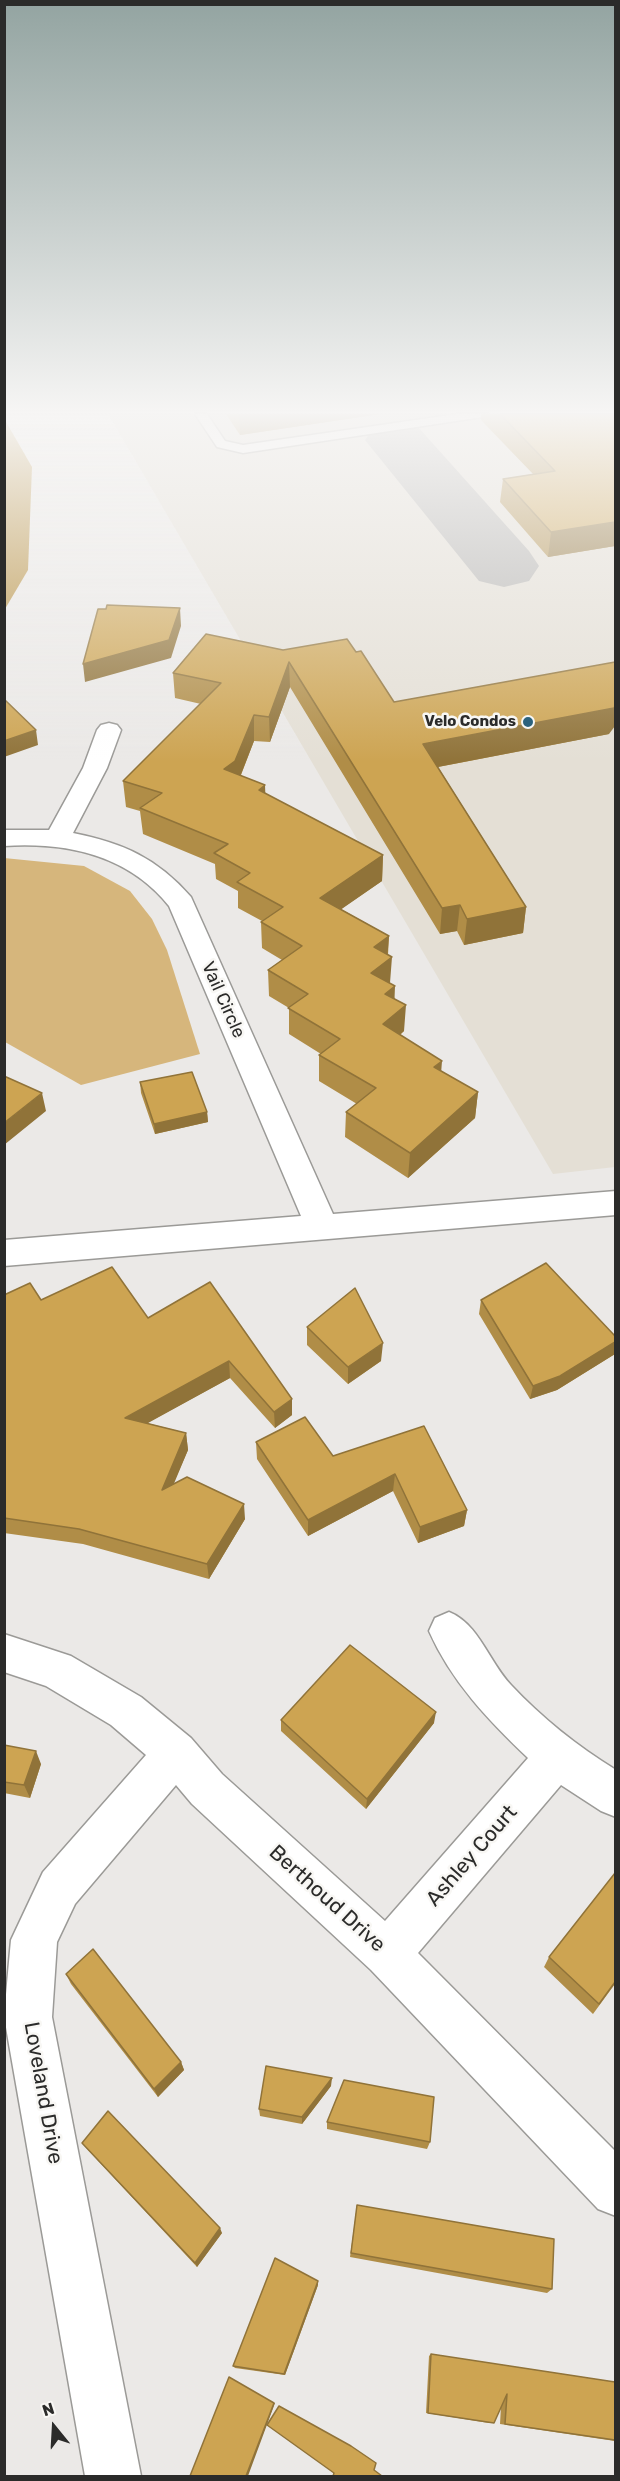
<!DOCTYPE html>
<style>
body{margin:0}
#map{position:relative;width:620px;height:2481px;overflow:hidden;background:#ebe9e7;font-family:Rubik,sans-serif}
canvas{display:block}
.frame{position:absolute;inset:0;border:6px solid #2b2b2a;pointer-events:none}
.north{position:absolute;left:24px;top:2397px;width:60px;height:60px;-webkit-text-stroke:4px #f8f7f4;paint-order:stroke;rotate:342deg;font-size:16px;font-weight:700;line-height:24px;text-align:center;color:#2b2b2a}
.north::after{content:'';display:block;margin:auto;width:21px;height:27px;background:#2b2b2a;clip-path:polygon(50% 0,100% 100%,50% 72%,0 100%)}
</style>
<div id="map">
<canvas width="620" height="2481"></canvas>
<div class="frame"></div>
<div class="north">N</div>
</div>
<script>
const context = document.querySelector('canvas').getContext('2d');
context.lineJoin = 'round';
function fillPath(path, color) {
  context.fillStyle = color;
  context.fill(path, 'evenodd');
}
function stroke(path, color, width, dash) {
  context.strokeStyle = color;
  context.lineWidth = width;
  context.lineCap = dash ? 'butt' : 'round';
  context.setLineDash(dash || []);
  context.stroke(path);
}
function drawText(font, color, halo, rows, align = 'center') {
  context.font = font + ' Rubik,sans-serif';
  context.lineWidth = 5;
  context.setLineDash([]);
  context.textBaseline = 'middle';
  context.strokeStyle = halo;
  context.fillStyle = color;
  for (const [text, x, y, turn = 0] of rows) {
    context.save();
    context.translate(x, y);
    context.rotate((+turn || 0) * Math.PI / 180);
    context.textAlign = isNaN(turn) ? turn : align;
    if (halo) context.strokeText(text, 0, 0);
    context.fillText(text, 0, 0);
    context.restore();
  }
}
const built = new Path2D(`
 M 108,414 L 615,414 L 615,1167 L 553,1174 Z`);
const green = new Path2D(`
 M 4,858 L 84,866 L 130,891 L 152,919 L 167,950 L 200,1054 L 81,1085 L 5,1042 Z`);
const water = new Path2D(`
 M 5,420 L 32,467 L 28,570 L 5,609 Z`);
const taxiway = new Path2D(`
 M 396,421 L 418,427 L 529,551 L 539,566 L 529,581 L 504,587 L 479,581 L 365,440 L 374,427 Z`);
const lane = new Path2D(`
 M 195,414 L 207,414 L 225,441 L 243,445 L 457,414 L 489,414 L 483,417 L 243,453 L 217,447 Z`);
const street = new Path2D(`
 M 109,723 L 117,725 L 121,730 L 107,768 L 73,833 C 123,843 157,858 191,897 L 333,1214 L 616,1191 L 616,1215 L 4,1266 L 4,1240 L 301,1216 L 169,906 C 128,855 67,842 4,846 L 4,830 L 49,830 L 83,768 L 97,730 L 101,725 Z
 M 449,1612 C 479,1624 489,1662 511,1685 C 542,1718 577,1746 616,1770 L 616,1817 L 601,1811 L 561,1785 L 418,1953 L 616,2152 L 616,2216 L 598,2209 L 371,1970 L 192,1804 L 176,1785 L 75,1904 L 57,1942 L 52,2017 L 141,2476 L 85,2476 L 4,2016 L 11,1940 L 43,1872 L 146,1755 L 111,1725 L 46,1686 L 4,1672 L 4,1634 L 71,1656 L 141,1697 L 191,1738 L 222,1774 L 385,1921 L 528,1758 C 489,1721 451,1681 429,1631 L 435,1618 Z`);
const wall = new Path2D(`
 M 226,414 L 380,414 L 240,435 Z
 M 481,414 L 615,414 L 615,546 L 548,557 L 500,502 L 503,479 L 533,474 L 481,420 Z
 M 283,650 L 356,652 L 394,702 L 609,734 L 438,767 L 526,907 L 523,933 L 464,945 L 457,931 L 440,934 L 290,687 L 270,742 L 254,741 L 241,775 L 265,794 L 383,855 L 382,881 L 341,909 L 389,936 L 388,955 L 390,983 L 404,1031 L 400,1035 L 441,1071 L 478,1092 L 475,1118 L 408,1178 L 345,1137 L 346,1112 L 357,1104 L 319,1081 L 319,1055 L 321,1054 L 289,1034 L 289,1008 L 269,996 L 268,970 L 282,960 L 262,948 L 261,922 L 262,921 L 238,908 L 238,891 L 216,879 L 215,864 L 143,834 L 140,811 L 126,807 L 123,781 L 201,704 L 175,698 L 173,673 Z
 M 140,1082 L 207,1112 L 208,1122 L 155,1134 L 141,1093 Z
 M 210,1282 L 292,1415 L 275,1428 L 230,1378 L 147,1423 L 186,1433 L 188,1450 L 173,1484 L 245,1519 L 209,1579 L 83,1544 L 4,1533 L 4,1295 L 41,1300 L 148,1318 Z
 M 481,1300 L 615,1354 L 557,1390 L 530,1399 L 479,1314 Z
 M 307,1327 L 381,1361 L 348,1384 L 307,1345 Z
 M 424,1426 L 467,1510 L 464,1526 L 418,1543 L 393,1491 L 308,1536 L 257,1459 L 256,1442 L 333,1456 Z
 M 281,1720 L 434,1723 L 366,1809 L 281,1731 Z
 M 4,1745 L 41,1764 L 30,1798 L 4,1793 Z
 M 615,1873 L 615,1984 L 593,2014 L 544,1967 L 549,1957 Z
 M 66,1974 L 181,2062 L 184,2070 L 158,2097 L 71,1984 Z
 M 331,2086 L 302,2124 L 260,2116 L 259,2109 Z
 M 327,2122 L 430,2142 L 427,2149 L 327,2129 Z
 M 82,2143 L 222,2233 L 197,2267 L 87,2149 Z
 M 357,2205 L 552,2289 L 547,2293 L 350,2257 Z
 M 318,2285 L 285,2375 L 235,2368 L 233,2366 Z
 M 431,2354 L 615,2382 L 615,2441 L 500,2424 L 501,2406 L 494,2423 L 489,2423 L 426,2413 L 429,2356 Z`);
const shadedWall = new Path2D(`
 M 239,414 L 380,414 L 240,435 Z
 M 615,522 L 615,546 L 548,557 L 551,532 Z
 M 180,608 L 181,626 L 171,658 L 85,682 L 83,664 Z
 M 289,662 L 290,687 L 270,742 L 269,717 Z
 M 615,706 L 615,726 L 609,734 L 422,770 L 423,744 Z
 M 254,715 L 254,741 L 236,787 L 224,769 Z
 M 36,730 L 38,745 L 4,757 L 4,741 Z
 M 265,785 L 266,811 L 259,790 Z
 M 383,855 L 382,881 L 320,924 L 320,898 Z
 M 460,905 L 457,931 L 440,934 L 442,908 Z
 M 526,907 L 523,933 L 464,945 L 467,919 Z
 M 389,936 L 387,961 L 392,957 L 390,983 L 371,973 L 374,947 Z
 M 395,986 L 394,1012 L 385,994 Z
 M 406,1005 L 404,1031 L 382,1050 L 383,1024 Z
 M 442,1061 L 440,1087 L 434,1067 Z
 M 478,1092 L 475,1118 L 408,1178 L 410,1153 Z
 M 42,1093 L 46,1111 L 4,1145 L 4,1123 Z
 M 207,1112 L 208,1122 L 155,1134 L 154,1124 Z
 M 615,1342 L 615,1354 L 557,1390 L 530,1399 L 533,1386 Z
 M 383,1343 L 381,1361 L 348,1384 L 348,1367 Z
 M 229,1361 L 230,1378 L 128,1434 L 125,1418 Z
 M 292,1399 L 292,1415 L 275,1428 L 274,1412 Z
 M 186,1433 L 188,1450 L 165,1505 L 162,1490 Z
 M 395,1474 L 393,1491 L 308,1536 L 308,1520 Z
 M 244,1504 L 245,1519 L 209,1579 L 207,1564 Z
 M 467,1510 L 464,1526 L 418,1543 L 420,1527 Z
 M 436,1712 L 434,1723 L 366,1809 L 367,1799 Z
 M 36,1751 L 41,1764 L 30,1798 L 24,1785 Z
 M 181,2062 L 184,2070 L 158,2097 L 154,2089 Z
 M 332,2078 L 331,2086 L 302,2124 L 302,2117 Z
 M 220,2228 L 222,2233 L 197,2267 L 195,2263 Z
 M 318,2281 L 318,2285 L 285,2375 L 284,2374 Z
 M 274,2403 L 275,2403 L 248,2476 L 246,2476 Z`);
const building = new Path2D(`
 M 500,414 L 615,414 L 615,522 L 551,532 L 503,479 L 555,471 Z
 M 107,605 L 180,608 L 169,640 L 83,664 L 98,609 L 106,609 Z
 M 206,634 L 283,650 L 347,639 L 356,652 L 361,651 L 394,702 L 615,662 L 615,706 L 614,708 L 423,744 L 526,907 L 467,919 L 460,905 L 442,908 L 289,662 L 269,717 L 254,715 L 235,761 L 224,769 L 265,785 L 259,790 L 383,855 L 320,898 L 389,936 L 374,947 L 392,957 L 371,973 L 395,986 L 385,994 L 406,1005 L 383,1024 L 442,1061 L 434,1067 L 478,1092 L 410,1153 L 346,1112 L 376,1088 L 319,1055 L 340,1039 L 288,1008 L 308,994 L 268,970 L 302,946 L 261,922 L 283,907 L 237,882 L 250,873 L 214,853 L 228,844 L 140,808 L 162,793 L 123,781 L 221,683 L 173,673 Z
 M 4,699 L 36,730 L 4,741 Z
 M 192,1072 L 207,1112 L 154,1124 L 140,1082 Z
 M 4,1076 L 42,1093 L 4,1123 Z
 M 546,1263 L 615,1336 L 615,1342 L 560,1376 L 533,1386 L 481,1300 Z
 M 112,1267 L 148,1318 L 210,1282 L 292,1399 L 274,1412 L 229,1361 L 125,1418 L 186,1433 L 162,1490 L 187,1477 L 244,1504 L 207,1564 L 79,1529 L 4,1518 L 4,1295 L 30,1283 L 41,1300 Z
 M 355,1288 L 383,1343 L 348,1367 L 307,1327 Z
 M 305,1417 L 333,1456 L 424,1426 L 467,1510 L 420,1527 L 395,1474 L 308,1520 L 256,1442 Z
 M 350,1645 L 436,1712 L 367,1799 L 281,1720 Z
 M 4,1745 L 36,1751 L 24,1785 L 4,1782 Z
 M 615,1873 L 615,1982 L 599,2004 L 549,1957 Z
 M 93,1949 L 181,2062 L 154,2089 L 66,1974 Z
 M 266,2066 L 332,2078 L 302,2117 L 259,2109 Z
 M 344,2080 L 434,2097 L 430,2142 L 327,2122 Z
 M 108,2111 L 220,2228 L 195,2263 L 82,2143 Z
 M 357,2205 L 554,2239 L 552,2289 L 351,2253 Z
 M 275,2258 L 318,2281 L 284,2374 L 233,2366 Z
 M 431,2354 L 615,2382 L 615,2440 L 505,2424 L 507,2394 L 494,2423 L 428,2413 Z
 M 229,2377 L 274,2403 L 246,2476 L 190,2476 Z
 M 279,2406 L 351,2446 L 376,2463 L 374,2470 L 382,2476 L 333,2476 L 334,2473 L 267,2425 Z`);
const markers = [
 [528,722,6,"#2b627d"]
];
const farPoinames = [
 ["Velo Condos",516,722]
];
const streetNames = [
 ["Vail Circle",223,1000,66]
];
const nearStreetnames = [
 ["Ashley Court",472,1856,-49],
 ["Berthoud Drive",327,1899,42],
 ["Loveland Drive",43,2093,80]
];
fillPath(built, '#e4dfd5');
fillPath(green, '#d6b67c');
fillPath(water, '#b48b37');
fillPath(taxiway, '#b3b2b0');
stroke(lane, '#9b9a97', 3);
stroke(street, '#9b9a97', 3);
fillPath(lane, '#fff');
fillPath(street, '#fff');
fillPath(wall, '#b08d47');
fillPath(shadedWall, '#907339');
fillPath(building, '#cda452');
stroke(building, '#907339', 1.5);
const sky = context.createLinearGradient(0, 0, 0, 762);
sky.addColorStop(0, '#93a4a1');
sky.addColorStop(0.54, '#f6f5f4');
sky.addColorStop(1, '#f6f5f400');
context.fillStyle = sky;
context.fillRect(0, 0, 620, 762);
for (const [x, y, r, color] of markers) {
  const dot = new Path2D();
  dot.arc(x, y, r, 0, 2 * Math.PI);
  context.fillStyle = color;
  context.fill(dot);
  stroke(dot, '#f8f7f4', 2);
}
drawText('bold 15px', '#2b2b2a', '#f8f7f4', farPoinames, 'right');
drawText('18px', '#2b2b2a', '#f8f7f4', streetNames);
drawText('21px', '#2b2b2a', '#f8f7f4', nearStreetnames);
</script>
